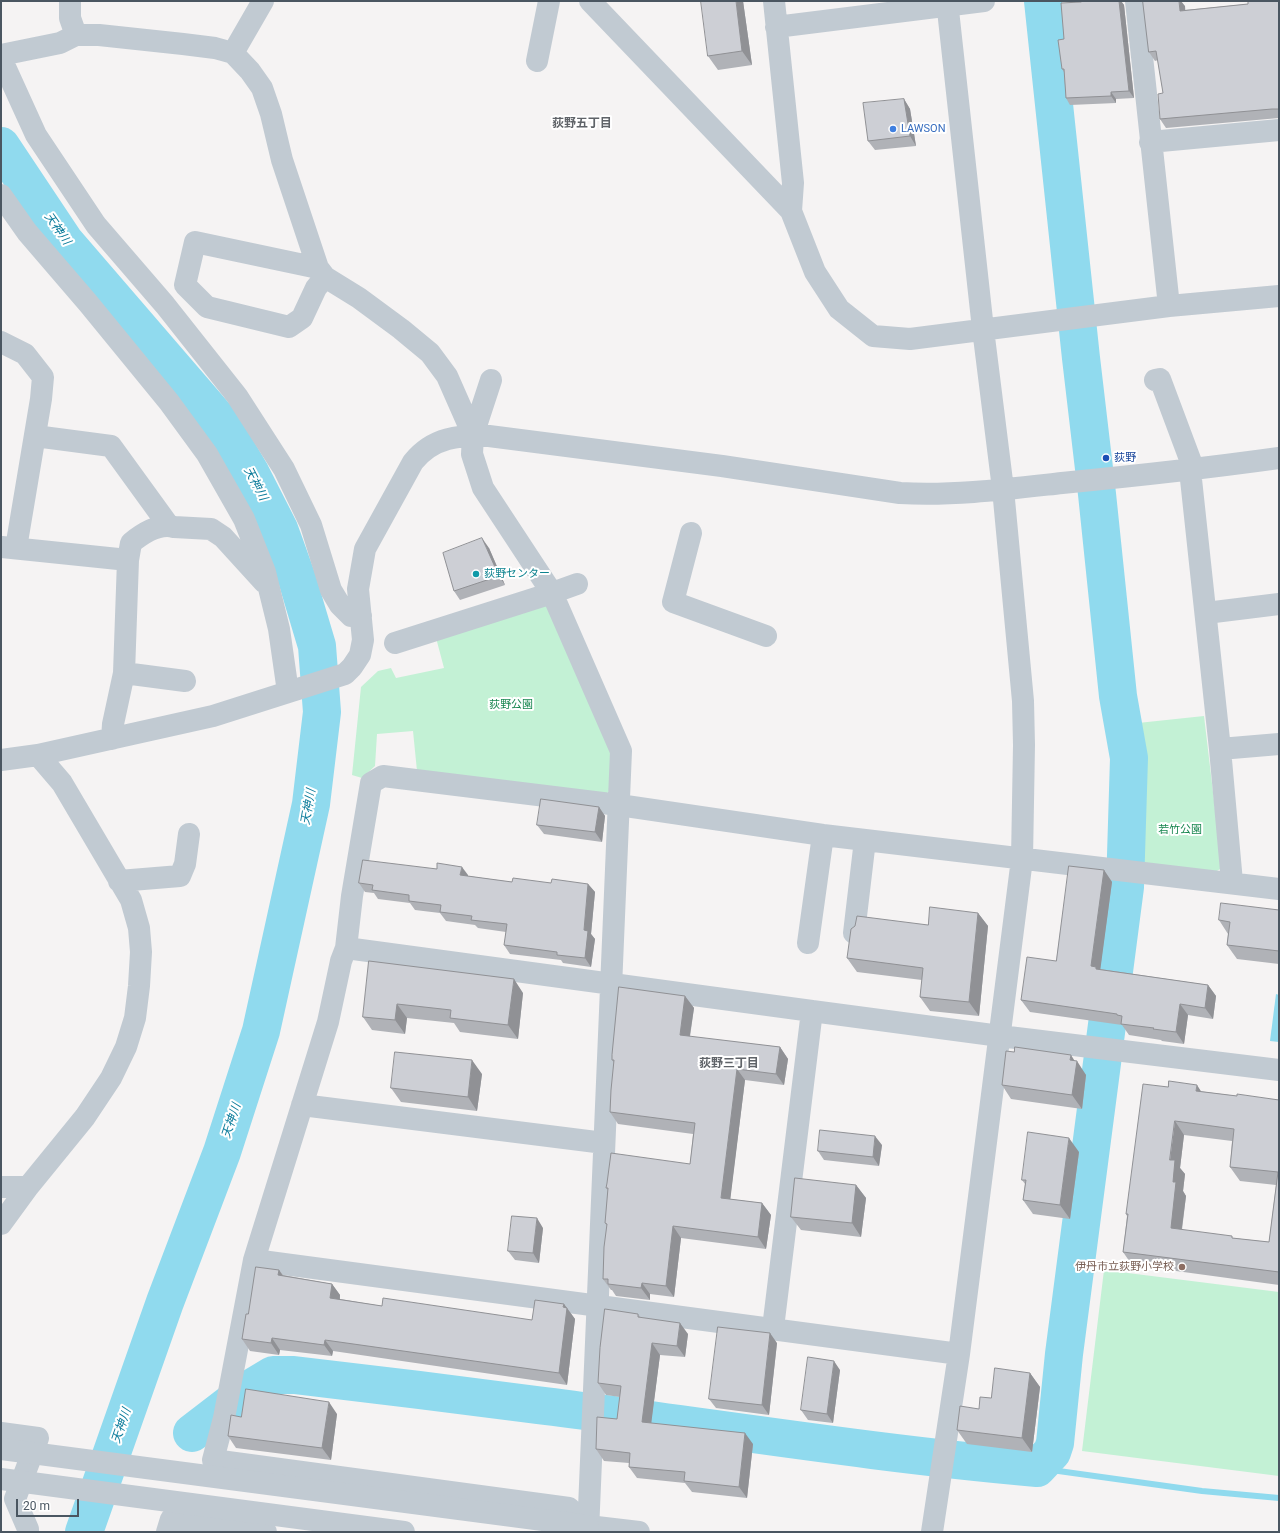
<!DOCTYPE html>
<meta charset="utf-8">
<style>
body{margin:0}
#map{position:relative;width:1280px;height:1533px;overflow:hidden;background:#f5f3f3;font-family:Roboto,sans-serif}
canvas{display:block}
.frame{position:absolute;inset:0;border:2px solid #4a5661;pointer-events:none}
.scale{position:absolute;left:16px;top:1499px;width:63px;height:18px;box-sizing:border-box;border:2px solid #4a5661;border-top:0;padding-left:5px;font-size:12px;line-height:14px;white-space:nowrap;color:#4a5661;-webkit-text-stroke:3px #fff;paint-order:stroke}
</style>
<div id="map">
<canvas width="1280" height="1533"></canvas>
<div class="frame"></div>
<div class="scale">20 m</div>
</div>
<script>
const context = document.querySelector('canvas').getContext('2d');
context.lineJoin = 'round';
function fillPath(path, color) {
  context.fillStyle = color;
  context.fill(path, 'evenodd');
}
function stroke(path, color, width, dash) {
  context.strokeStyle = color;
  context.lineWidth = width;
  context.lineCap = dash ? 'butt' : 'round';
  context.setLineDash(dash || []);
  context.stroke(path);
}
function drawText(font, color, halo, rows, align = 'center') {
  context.font = font + ' Roboto,"Noto Sans JP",sans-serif';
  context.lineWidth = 4;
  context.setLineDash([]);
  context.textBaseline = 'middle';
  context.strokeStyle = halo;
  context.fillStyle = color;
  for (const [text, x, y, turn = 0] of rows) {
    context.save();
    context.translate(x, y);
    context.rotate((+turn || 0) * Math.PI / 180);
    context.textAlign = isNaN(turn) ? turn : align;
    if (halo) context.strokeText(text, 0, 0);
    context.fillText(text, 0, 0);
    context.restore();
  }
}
const green = new Path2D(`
 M 547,605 L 615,750 L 612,787 L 606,795 L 417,771 L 413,731 L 377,734 L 375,766 L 362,778 L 352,775 L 361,687 L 378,671 L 391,668 L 396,678 L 444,668 L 435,634 Z
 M 1204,716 L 1222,868 L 1215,872 L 1143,864 L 1138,723 Z
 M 1104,1270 L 1279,1292 L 1279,1476 L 1082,1451 Z`);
const water = new Path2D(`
 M 1276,994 L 1279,995 L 1279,1042 L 1270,1041 Z`);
const stream = new Path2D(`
 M 1037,1468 L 1202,1491 L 1279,1498`);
const river = new Path2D(`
 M 1,146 L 65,242 L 221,423 L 251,474 L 279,529 L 297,579 L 317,646 L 322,712 L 311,804 L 261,1031 L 222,1152 L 165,1302 L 84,1532
 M 192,1433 L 248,1390 L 273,1375 L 294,1375 C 372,1384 451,1394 529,1404 C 699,1425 867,1453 1037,1468 L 1052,1452 L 1055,1443 L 1064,1354 L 1125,887 L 1129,758 L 1118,696 L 1097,494 L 1081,358 L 1043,1`);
const minor = new Path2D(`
 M 70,1 L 70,18 L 76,35
 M 590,1 L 791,211 L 815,272 L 839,309 L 873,336 L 910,339 L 1169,306 L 1279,296
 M 774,1 L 793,183 L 791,211
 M 1136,1 L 1169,306
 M 776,27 L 984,1
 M 233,53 L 263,1
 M 1,55 L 60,43 L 76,35 L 99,35 L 183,44 L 215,48 L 233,53 L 250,71 L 262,88 L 271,114 L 282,160 L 318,268 L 325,277 L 359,298 L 401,329 L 430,353 L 447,376 L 473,435
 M 1,58 L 36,135 L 96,225 L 165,305 L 237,396 L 284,469 L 311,525 L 331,590 L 340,605 L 351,616 L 361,616
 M 537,61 L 549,1
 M 1150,142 L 1279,130
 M 1,195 L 27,232 L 88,303 L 169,402 L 207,454 L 244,519 L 265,572 L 279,629 L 288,692
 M 318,268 L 195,242 L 185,285 L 207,307 L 289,327 L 302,318 L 316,288 L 325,277
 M 1,342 L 25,354 L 43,377 L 41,399 L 16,548
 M 491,380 L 473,435 L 472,454 L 483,488 L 552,593 L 621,751 L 588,1532
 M 1155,380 L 1160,379 L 1194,470
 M 35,436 L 111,446 L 169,526
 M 1190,470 L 1220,749
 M 691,533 L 673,602 L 766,636
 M 2,547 L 128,560
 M 1206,613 L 1279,604
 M 395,643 L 552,593 L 577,584
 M 124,673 L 185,681
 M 112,739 L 113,724 L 124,673 L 128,560 L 131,543 C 142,534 159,523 174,527 L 211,529 L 223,537 L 264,582
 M 1,760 L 38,755 L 213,716 L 345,674 L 352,667 L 360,655 L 363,640 L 358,589 L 365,549 L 413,462 C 433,437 459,435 489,436 L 722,466 L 900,493 C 954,496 1008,489 1062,483 C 1135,476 1207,468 1279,458
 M 119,881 L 180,876 L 185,864 L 189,834
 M 1232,882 L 1220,749 L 1279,744
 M 854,933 L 865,840
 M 808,943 L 823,835
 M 346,948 L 812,1011
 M 302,1105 L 604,1143
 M 1,1187 L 28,1187 L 85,1117 L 111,1078 L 126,1047 L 135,1018 L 139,986 L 141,952 L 139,928 L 131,900 L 62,783 L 38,755
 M 1,1224 L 28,1187
 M 254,1260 L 959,1354
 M 773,1328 L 812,1011 L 1000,1036 L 1279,1070
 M 1,1433 L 38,1438 L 15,1499 L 28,1529 L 28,1532
 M 167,1532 L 171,1519 L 266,1532
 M 639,1532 L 588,1526 L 569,1508 L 213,1460 L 224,1418 L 254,1260 L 328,1022 L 341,961 L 346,948 L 352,896 L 371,783 L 383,776 L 619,805 L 823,835 L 1279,889
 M 932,1532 L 959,1354 L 1022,859 L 1024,745 L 1023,701 L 1003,489 L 983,329 L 947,1`);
const minorBridge = new Path2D(`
 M 1,1449 L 588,1526
 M 1,1479 L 404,1532`);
const wall = new Path2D(`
 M 743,1 L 752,65 L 718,70 L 708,56 Z
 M 1081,1 L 1121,1 L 1124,5 L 1134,98 L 1116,99 L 1116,103 L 1070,105 L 1066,98 L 1064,72 L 1062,69 L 1064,39 Z
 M 1279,1 L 1279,118 L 1166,128 L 1160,119 L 1163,93 L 1158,60 L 1155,61 L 1149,52 L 1185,6 L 1185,10 Z
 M 904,99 L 910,109 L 916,146 L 875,150 L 868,141 Z
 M 489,548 L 505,585 L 460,600 L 454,591 Z
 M 599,807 L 605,816 L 602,842 L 544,834 L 537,825 Z
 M 1104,870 L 1112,882 L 1100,969 L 1208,985 L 1216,996 L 1213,1019 L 1188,1015 L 1184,1044 L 1162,1041 L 1161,1040 L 1129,1035 L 1122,1025 L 1030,1012 L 1021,1000 L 1056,961 Z
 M 468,875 L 468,876 L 512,882 L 588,884 L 595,892 L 591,934 L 595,939 L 591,967 L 563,963 L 561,960 L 510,954 L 504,945 L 506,932 L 478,928 L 475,925 L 446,921 L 440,913 L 415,910 L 410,903 L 378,899 L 374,893 L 365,892 L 359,883 Z
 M 1279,910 L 1279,964 L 1237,959 L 1227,945 L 1228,934 L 1219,920 Z
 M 978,913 L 988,926 L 979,1016 L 930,1011 L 920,997 L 922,980 L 857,972 L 847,958 L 928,925 Z
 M 369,961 L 523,993 L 518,1039 L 460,1032 L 454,1023 L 407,1018 L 405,1034 L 372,1030 L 363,1017 Z
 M 685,996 L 694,1008 L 690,1037 L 780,1047 L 788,1059 L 784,1085 L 745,1080 L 730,1199 L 762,1203 L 771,1215 L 766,1249 L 681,1238 L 674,1297 L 650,1294 L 650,1300 L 616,1296 L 612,1290 L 611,1290 L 603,1279 L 607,1226 L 605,1223 L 608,1190 L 606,1188 L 690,1164 L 693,1134 L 618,1124 L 610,1112 L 614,1063 L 612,1060 Z
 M 1075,1061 L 1086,1075 L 1082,1109 L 1011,1099 L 1002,1085 Z
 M 482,1074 L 477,1111 L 401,1102 L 391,1088 Z
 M 1168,1087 L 1237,1096 L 1279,1100 L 1279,1285 L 1132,1265 L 1123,1252 L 1127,1216 L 1126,1214 ZM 1184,1135 L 1232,1141 L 1230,1167 L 1240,1181 L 1276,1185 L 1269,1242 L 1233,1238 L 1182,1230 L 1186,1196 L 1183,1191 L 1185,1174 L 1180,1168 Z
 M 882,1145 L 879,1166 L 824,1160 L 818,1151 Z
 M 1079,1152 L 1070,1219 L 1033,1214 L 1023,1200 L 1025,1184 L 1022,1180 Z
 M 856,1185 L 866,1198 L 861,1237 L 801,1230 L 791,1217 Z
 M 543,1228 L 539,1263 L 515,1260 L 508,1251 Z
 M 279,1270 L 283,1275 L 332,1284 L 340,1295 L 340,1299 L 382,1306 L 532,1320 L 564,1304 L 575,1319 L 567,1385 L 333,1351 L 332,1356 L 280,1350 L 279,1355 L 250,1351 L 242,1339 L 248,1314 Z
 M 638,1314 L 641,1318 L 688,1334 L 685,1357 L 660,1355 L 651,1423 L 753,1444 L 747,1498 L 692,1492 L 685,1483 L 637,1478 L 629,1467 L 629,1463 L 604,1461 L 596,1449 L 617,1419 L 620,1397 L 606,1395 L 598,1383 Z
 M 777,1343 L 769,1415 L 716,1408 L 709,1399 Z
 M 840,1370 L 833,1423 L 808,1420 L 801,1410 Z
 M 1030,1373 L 1040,1387 L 1032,1452 L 967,1444 L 957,1430 L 979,1409 L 991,1398 Z
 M 337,1414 L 331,1460 L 236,1448 L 228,1436 L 241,1417 Z`);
const shadedWall = new Path2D(`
 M 736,1 L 743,1 L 752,65 L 742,51 Z
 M 1119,1 L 1121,1 L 1124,5 L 1134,98 L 1129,91 Z
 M 1179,1 L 1181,1 L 1185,6 L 1186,20 L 1180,11 Z
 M 1111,92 L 1116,99 L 1116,103 L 1111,96 Z
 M 904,99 L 910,109 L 916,146 L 910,136 Z
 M 482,538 L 489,548 L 505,585 L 499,576 Z
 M 599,807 L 605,816 L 602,842 L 595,832 Z
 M 462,867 L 468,875 L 467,884 L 460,875 Z
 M 1104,870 L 1112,882 L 1100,972 L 1091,966 Z
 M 588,884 L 595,892 L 591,934 L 595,939 L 591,967 L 585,958 L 584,930 Z
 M 978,913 L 988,926 L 979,1016 L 969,1002 Z
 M 514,979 L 523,993 L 518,1039 L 508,1025 Z
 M 1208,985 L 1216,996 L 1213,1019 L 1205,1008 Z
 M 685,996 L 694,1008 L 688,1047 L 680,1035 Z
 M 397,1004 L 407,1018 L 405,1034 L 395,1020 Z
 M 1180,1004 L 1188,1015 L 1184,1044 L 1176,1032 Z
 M 780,1047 L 788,1059 L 784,1085 L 776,1074 Z
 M 1071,1055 L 1076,1063 L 1077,1061 L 1086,1075 L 1082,1109 L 1072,1095 L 1070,1060 Z
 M 472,1060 L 482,1074 L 477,1111 L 468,1097 Z
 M 737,1069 L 745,1080 L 729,1210 L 721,1198 Z
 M 1197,1085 L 1206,1099 L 1196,1091 Z
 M 1175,1121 L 1184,1135 L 1180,1168 L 1185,1174 L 1183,1191 L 1186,1196 L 1180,1242 L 1171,1228 L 1170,1160 Z
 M 875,1136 L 882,1145 L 879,1166 L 873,1157 Z
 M 1069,1138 L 1079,1152 L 1070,1219 L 1060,1205 Z
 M 856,1185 L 866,1198 L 861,1237 L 852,1223 Z
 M 762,1203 L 771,1215 L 766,1249 L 758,1237 Z
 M 537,1218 L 543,1228 L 539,1263 L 533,1253 Z
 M 673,1226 L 681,1238 L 674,1297 L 666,1286 Z
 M 279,1270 L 287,1282 L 278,1275 Z
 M 642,1283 L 650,1294 L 650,1300 L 641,1288 Z
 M 332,1284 L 340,1295 L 339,1309 L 330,1298 Z
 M 564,1304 L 575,1319 L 567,1385 L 559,1373 Z
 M 680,1323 L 688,1334 L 685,1357 L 677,1346 Z
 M 770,1333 L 777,1343 L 769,1415 L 762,1405 Z
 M 272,1338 L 280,1350 L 279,1355 L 271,1343 Z
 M 325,1340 L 333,1351 L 332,1356 L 324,1345 Z
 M 652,1343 L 660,1355 L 650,1433 L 642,1422 Z
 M 834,1361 L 840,1370 L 833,1423 L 827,1414 Z
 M 1030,1373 L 1040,1387 L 1032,1452 L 1022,1438 Z
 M 329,1402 L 337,1414 L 331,1460 L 322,1448 Z
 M 745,1433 L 753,1444 L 747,1498 L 739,1487 Z`);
const building = new Path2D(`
 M 701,1 L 736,1 L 742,51 L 708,56 Z
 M 1081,1 L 1119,1 L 1129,91 L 1111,92 L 1111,96 L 1066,98 L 1064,69 L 1062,69 L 1058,40 L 1064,39 L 1061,3 L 1081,2 Z
 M 1143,1 L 1179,1 L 1180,11 L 1248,4 L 1248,1 L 1279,1 L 1279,109 L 1272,109 L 1160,119 L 1158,94 L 1163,93 L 1156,51 L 1149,52 Z
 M 904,99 L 910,136 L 868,141 L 863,103 Z
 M 482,538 L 499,576 L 454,591 L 443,553 Z
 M 541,799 L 599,807 L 595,832 L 537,825 Z
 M 363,860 L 437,869 L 437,863 L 462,867 L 460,875 L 512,882 L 513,878 L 551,883 L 552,879 L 588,884 L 584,930 L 588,931 L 585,958 L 557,955 L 557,952 L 504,945 L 507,924 L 471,920 L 472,916 L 440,912 L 441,905 L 409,901 L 409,895 L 372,890 L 373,885 L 359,883 Z
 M 1069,866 L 1104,870 L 1091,966 L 1096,967 L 1096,969 L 1208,985 L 1205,1008 L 1180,1004 L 1176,1032 L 1153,1029 L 1154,1028 L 1121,1024 L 1122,1016 L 1117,1015 L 1117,1014 L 1021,1000 L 1027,957 L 1056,961 Z
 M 1221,903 L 1279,910 L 1279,951 L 1227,945 L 1230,922 L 1219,920 Z
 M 930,907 L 978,913 L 969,1002 L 920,997 L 923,968 L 847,958 L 851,929 L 855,926 L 857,916 L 928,925 Z
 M 369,961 L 514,979 L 508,1025 L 450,1018 L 451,1010 L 397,1004 L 395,1020 L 363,1017 Z
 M 619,987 L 685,996 L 680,1035 L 780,1047 L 776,1074 L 737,1069 L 721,1198 L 762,1203 L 758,1237 L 673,1226 L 666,1286 L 642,1283 L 641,1288 L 608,1284 L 608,1279 L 603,1279 L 604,1247 L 607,1224 L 605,1223 L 608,1188 L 606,1188 L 607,1183 L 611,1153 L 690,1164 L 695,1123 L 610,1112 L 611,1090 L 614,1060 L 612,1060 L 612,1055 Z
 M 1015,1047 L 1071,1055 L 1070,1060 L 1077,1061 L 1072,1095 L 1002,1085 L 1006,1051 L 1014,1052 Z
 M 395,1052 L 472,1060 L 468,1097 L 391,1088 Z
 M 1169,1081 L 1197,1085 L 1196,1091 L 1237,1096 L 1237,1094 L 1279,1100 L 1279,1272 L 1123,1252 L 1128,1214 L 1126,1214 L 1143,1084 L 1168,1087 ZM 1175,1121 L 1234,1129 L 1230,1167 L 1278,1172 L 1269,1242 L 1232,1238 L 1232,1236 L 1171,1228 L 1176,1182 L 1173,1182 L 1175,1160 L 1170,1160 Z
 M 820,1130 L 875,1136 L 873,1157 L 818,1151 Z
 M 1028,1132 L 1069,1138 L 1060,1205 L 1023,1200 L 1026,1180 L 1022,1180 Z
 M 795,1178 L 856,1185 L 852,1223 L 791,1217 Z
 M 512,1216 L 537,1218 L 533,1253 L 508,1251 Z
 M 256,1267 L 279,1270 L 278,1275 L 332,1284 L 330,1298 L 382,1306 L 383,1298 L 532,1320 L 535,1300 L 564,1304 L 563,1307 L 567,1308 L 559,1373 L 325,1340 L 324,1345 L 272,1338 L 271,1343 L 242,1339 L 246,1314 L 248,1314 Z
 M 605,1309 L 638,1314 L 638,1317 L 680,1323 L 677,1346 L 652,1343 L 642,1422 L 745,1433 L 739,1487 L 684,1481 L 685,1472 L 629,1467 L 630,1453 L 596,1449 L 597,1417 L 617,1419 L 621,1386 L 598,1383 L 600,1348 Z
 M 718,1327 L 770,1333 L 762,1405 L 709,1399 Z
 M 808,1357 L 834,1361 L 827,1414 L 801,1410 Z
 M 995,1368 L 1030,1373 L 1022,1438 L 957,1430 L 960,1406 L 979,1409 L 980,1397 L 991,1398 Z
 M 246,1389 L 329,1402 L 322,1448 L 228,1436 L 231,1415 L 241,1417 Z`);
const markers = [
 [893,129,4,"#3f7fe0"],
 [1106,458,4,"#1a4fb4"],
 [476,574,4,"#0f9aa8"],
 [1182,1267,4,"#8d6e63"]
];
const shopNames = [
 ["LAWSON",901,129]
];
const transitNames = [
 ["荻野",1114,458]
];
const cultureNames = [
 ["荻野センター",484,574]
];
const parkNames = [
 ["荻野公園",511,705],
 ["若竹公園",1180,830]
];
const educationNames = [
 ["伊丹市立荻野小学校",1174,1267]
];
const neighbourhoodNames = [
 ["荻野五丁目",582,124],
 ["荻野三丁目",729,1064]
];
const waterNames = [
 ["天神川",57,229,55],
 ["天神川",255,484,62],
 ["天神川",309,807,-80],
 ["天神川",232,1121,-72],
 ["天神川",122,1426,-71]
];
fillPath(green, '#c3f1d5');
fillPath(water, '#90daee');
stroke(stream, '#90daee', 6);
stroke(river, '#90daee', 38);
stroke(minor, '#c1cad2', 22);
stroke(minorBridge, '#c1cad2', 22);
fillPath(wall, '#b0b2b7');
fillPath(shadedWall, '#909195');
fillPath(building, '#cdcfd5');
stroke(building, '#909195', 1);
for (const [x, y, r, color] of markers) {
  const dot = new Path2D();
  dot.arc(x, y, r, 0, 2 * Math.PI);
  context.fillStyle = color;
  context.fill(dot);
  stroke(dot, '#fff', 1.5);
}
drawText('11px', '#366cbe', '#fff', shopNames, 'left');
drawText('11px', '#164399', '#fff', transitNames, 'left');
drawText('11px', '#0d838f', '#fff', cultureNames, 'left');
drawText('11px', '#17864f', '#fff', parkNames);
drawText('11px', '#785e54', '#fff', educationNames, 'right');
drawText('bold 12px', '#5f6368', '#fff', neighbourhoodNames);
drawText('italic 12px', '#0c7c9b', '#fff', waterNames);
</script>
